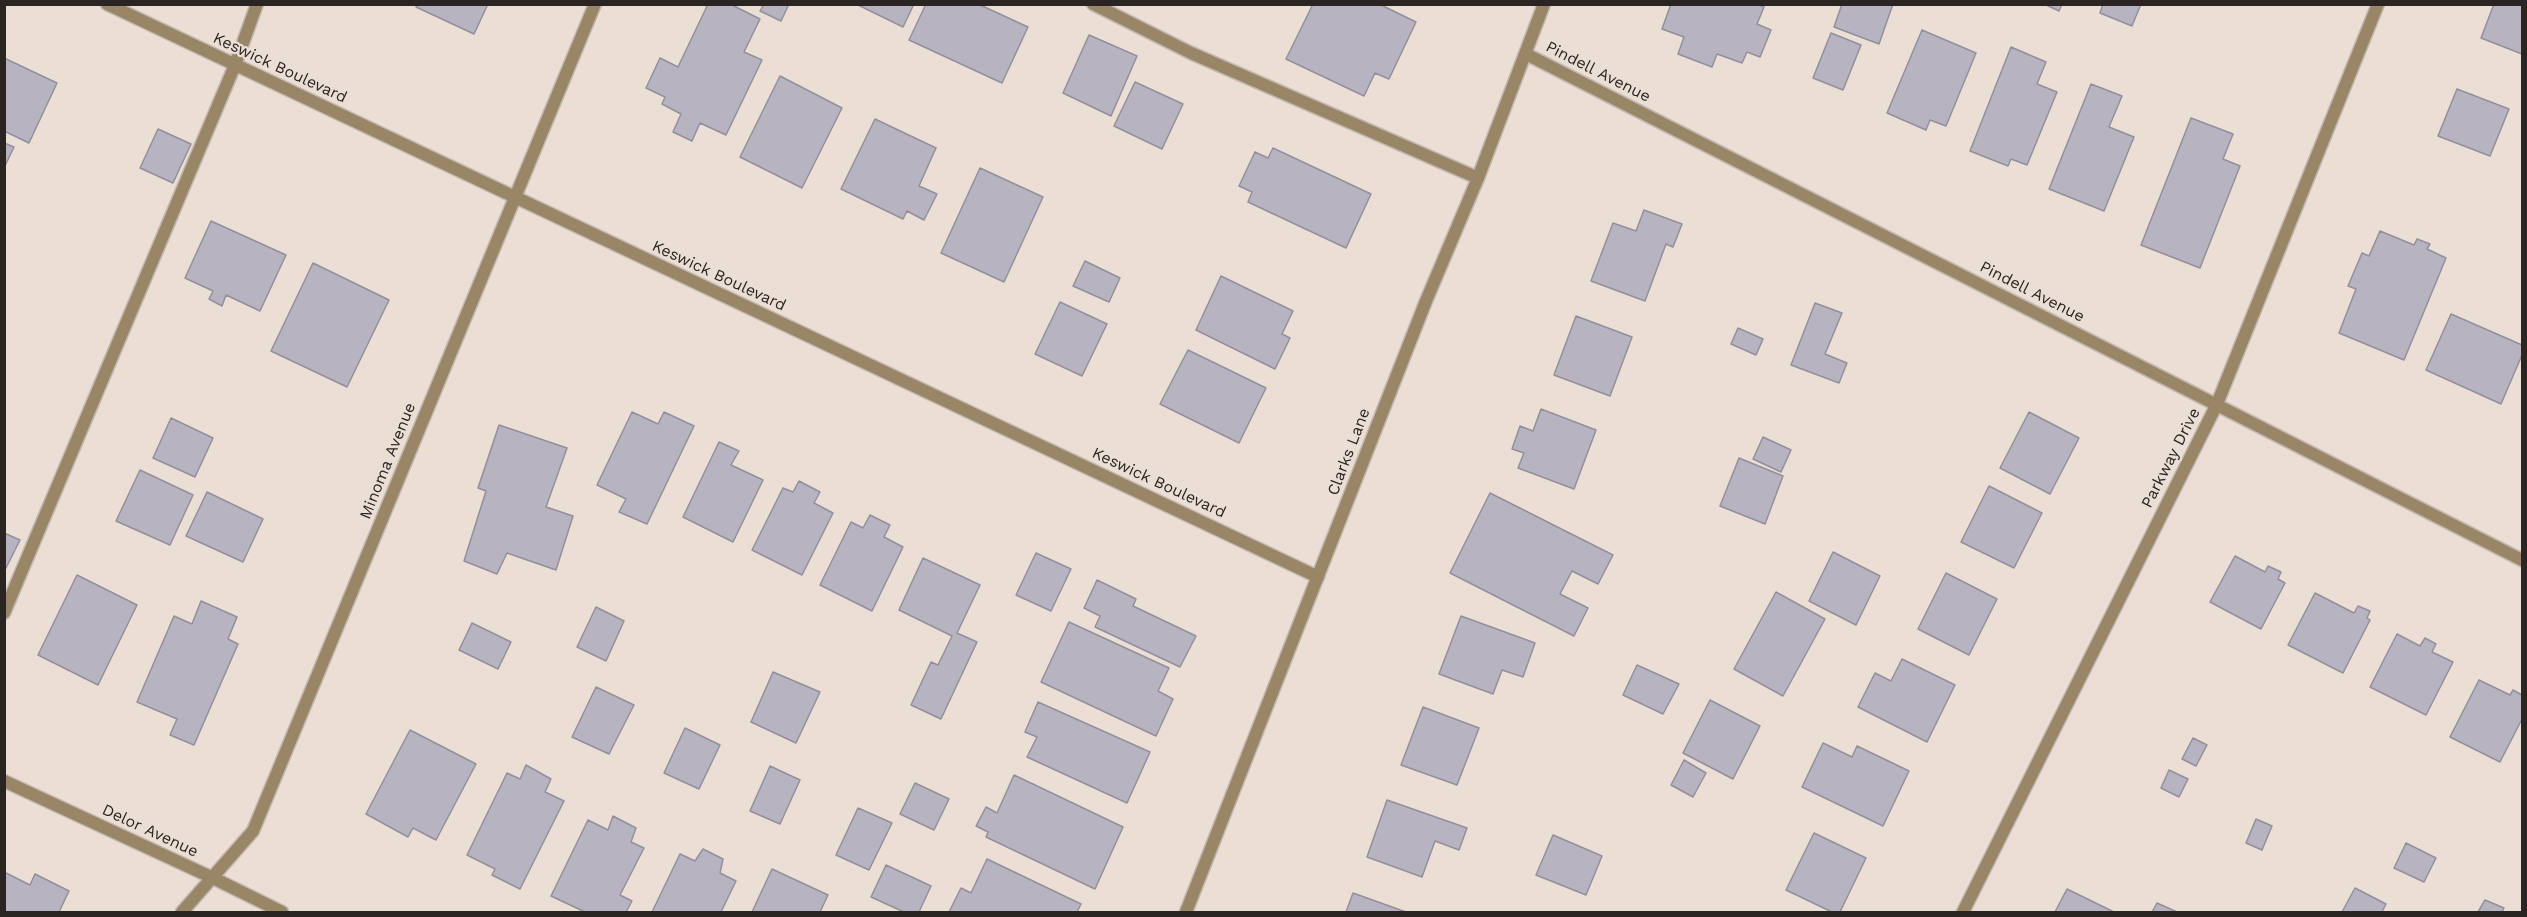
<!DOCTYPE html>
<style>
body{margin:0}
#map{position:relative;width:2527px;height:917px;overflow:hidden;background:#ebded5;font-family:"Work Sans",sans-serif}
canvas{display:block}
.frame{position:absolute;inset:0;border:6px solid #2a2522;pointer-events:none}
</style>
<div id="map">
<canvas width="2527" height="917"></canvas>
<div class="frame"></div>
</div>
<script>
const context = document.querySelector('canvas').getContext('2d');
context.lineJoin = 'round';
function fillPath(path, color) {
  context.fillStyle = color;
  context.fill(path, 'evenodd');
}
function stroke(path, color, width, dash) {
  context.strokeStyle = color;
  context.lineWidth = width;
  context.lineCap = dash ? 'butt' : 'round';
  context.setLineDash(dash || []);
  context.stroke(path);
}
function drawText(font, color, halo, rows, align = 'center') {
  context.font = font + ' "Work Sans",sans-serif';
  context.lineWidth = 4.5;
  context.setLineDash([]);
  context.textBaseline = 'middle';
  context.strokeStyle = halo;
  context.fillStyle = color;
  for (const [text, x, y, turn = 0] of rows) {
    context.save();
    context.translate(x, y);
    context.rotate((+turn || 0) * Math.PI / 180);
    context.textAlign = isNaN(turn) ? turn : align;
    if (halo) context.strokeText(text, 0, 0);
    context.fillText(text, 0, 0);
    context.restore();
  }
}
const building = new Path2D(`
 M 418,4 L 488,4 L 474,34 L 416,7 Z
 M 708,4 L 730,4 L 760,19 L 744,52 L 762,60 L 726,135 L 700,123 L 692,141 L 673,132 L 681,114 L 662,104 L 665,97 L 646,88 L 660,58 L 678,67 Z
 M 764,4 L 789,4 L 781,21 L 760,11 Z
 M 856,4 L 914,4 L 903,27 Z
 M 926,4 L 978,4 L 1028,27 L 1002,83 L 909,40 Z
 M 1313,4 L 1379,4 L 1416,22 L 1389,79 L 1375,73 L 1364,96 L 1286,59 Z
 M 1671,4 L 1756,4 L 1764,7 L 1757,24 L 1771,30 L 1760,57 L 1747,52 L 1742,63 L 1717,54 L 1712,67 L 1678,54 L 1684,37 L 1662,29 Z
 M 1842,4 L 1893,4 L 1879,44 L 1834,27 Z
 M 2044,4 L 2062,4 L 2059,11 Z
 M 2103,4 L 2141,4 L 2132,26 L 2100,13 Z
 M 2494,4 L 2522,4 L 2522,54 L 2481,38 Z
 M 1922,30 L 1976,53 L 1946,126 L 1930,120 L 1926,130 L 1887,113 Z
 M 1831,33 L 1861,45 L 1843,90 L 1813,78 Z
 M 1089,35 L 1137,56 L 1111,116 L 1063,93 Z
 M 2011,47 L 2046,62 L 2037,84 L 2057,92 L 2027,165 L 2011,159 L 2008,166 L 1970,151 Z
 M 4,58 L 57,83 L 29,143 L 4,131 Z
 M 780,76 L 842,108 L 802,188 L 740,157 Z
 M 1135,82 L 1183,104 L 1162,149 L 1114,126 Z
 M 2091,84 L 2122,96 L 2109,127 L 2134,137 L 2104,211 L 2049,189 Z
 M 2457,89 L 2509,109 L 2490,156 L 2438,136 Z
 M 2191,118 L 2233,134 L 2223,159 L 2240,166 L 2200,268 L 2141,245 Z
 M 875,119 L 936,148 L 919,186 L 937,194 L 924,220 L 907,211 L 903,219 L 841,189 Z
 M 158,129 L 191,144 L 173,183 L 140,168 Z
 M 4,143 L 14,147 L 4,168 Z
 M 1273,148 L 1371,194 L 1346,248 L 1248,202 L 1252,192 L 1239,186 L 1255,152 L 1268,158 Z
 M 980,168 L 1043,197 L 1004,282 L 941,253 Z
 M 1644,210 L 1682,224 L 1673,247 L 1666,244 L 1645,301 L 1591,281 L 1613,223 L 1636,231 Z
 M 211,221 L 286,255 L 260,311 L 226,295 L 222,306 L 209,299 L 213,291 L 185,278 Z
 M 2380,231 L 2414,245 L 2417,239 L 2430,244 L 2427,249 L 2446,258 L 2404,360 L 2339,333 L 2356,289 L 2348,286 L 2362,253 L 2369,256 Z
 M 1085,261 L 1120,278 L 1109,302 L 1073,286 Z
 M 313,263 L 389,300 L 347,387 L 271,351 Z
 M 1221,276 L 1293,311 L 1282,334 L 1290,338 L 1275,369 L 1196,330 Z
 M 1060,302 L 1107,324 L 1082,376 L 1035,354 Z
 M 1815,303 L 1842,313 L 1825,354 L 1847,363 L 1839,383 L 1791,365 Z
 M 2451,314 L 2522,345 L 2522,355 L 2501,404 L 2426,370 Z
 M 1576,316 L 1632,337 L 1610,396 L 1554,375 Z
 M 1738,328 L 1763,339 L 1756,355 L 1731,344 Z
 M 1188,350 L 1266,388 L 1239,443 L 1160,404 Z
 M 1541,409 L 1596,430 L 1574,489 L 1518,468 L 1524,453 L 1512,449 L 1520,426 L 1533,431 Z
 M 632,412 L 658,424 L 664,412 L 694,426 L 647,524 L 619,512 L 626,499 L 597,485 Z
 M 2029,412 L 2079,438 L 2050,494 L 2000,468 Z
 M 171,418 L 213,438 L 195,477 L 153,458 Z
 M 499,425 L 567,448 L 546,507 L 573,516 L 556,570 L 507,553 L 497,574 L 464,561 L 486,491 L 478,488 Z
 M 1763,437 L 1791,450 L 1781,472 L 1753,459 Z
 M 719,442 L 739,451 L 731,465 L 763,480 L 733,542 L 683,517 Z
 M 1739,458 L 1783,476 L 1765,524 L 1720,506 Z
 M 140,470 L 193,495 L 170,545 L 116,521 Z
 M 799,481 L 820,492 L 814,503 L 833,513 L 802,575 L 752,550 L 783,488 L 793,492 Z
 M 1989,486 L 2042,513 L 2014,568 L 1961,542 Z
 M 207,492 L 263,519 L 243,562 L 186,536 Z
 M 1490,493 L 1613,555 L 1598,584 L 1572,571 L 1560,594 L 1588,608 L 1574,636 L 1450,573 Z
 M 870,515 L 890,525 L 884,537 L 903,547 L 872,611 L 820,585 L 851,522 L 863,528 Z
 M 4,533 L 20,540 L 4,572 Z
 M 1833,552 L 1880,576 L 1856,625 L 1809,601 Z
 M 1036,553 L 1071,569 L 1051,611 L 1016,595 Z
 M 2235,556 L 2265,572 L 2268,566 L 2281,572 L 2278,579 L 2285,583 L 2261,629 L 2210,602 Z
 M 923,558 L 980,585 L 957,633 L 977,642 L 941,719 L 911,705 L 931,662 L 938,665 L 952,636 L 899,610 Z
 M 1946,573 L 1997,599 L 1969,655 L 1918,629 Z
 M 77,575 L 137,605 L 98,685 L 38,655 Z
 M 1097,580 L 1136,599 L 1133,606 L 1196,636 L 1180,667 L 1095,627 L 1100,616 L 1084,608 Z
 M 1776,592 L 1825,619 L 1783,696 L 1734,669 Z
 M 2315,593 L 2354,613 L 2358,606 L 2370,611 L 2367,618 L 2370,620 L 2343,673 L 2288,645 Z
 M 201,601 L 237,617 L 228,639 L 238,644 L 194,745 L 170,735 L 177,719 L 137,702 L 174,616 L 192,624 Z
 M 596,607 L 624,621 L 606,661 L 577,647 Z
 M 1461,616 L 1535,643 L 1523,677 L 1502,670 L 1493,694 L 1439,674 Z
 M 1069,622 L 1169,668 L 1158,691 L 1173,699 L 1156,736 L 1041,682 Z
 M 472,623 L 511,642 L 498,669 L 459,650 Z
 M 2397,634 L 2420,646 L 2425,638 L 2436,644 L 2432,652 L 2453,662 L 2426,715 L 2370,687 Z
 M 1902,659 L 1955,685 L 1927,742 L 1858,707 L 1875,673 L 1891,681 Z
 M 1637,665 L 1679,684 L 1663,714 L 1623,695 Z
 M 773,672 L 820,692 L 796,743 L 751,722 Z
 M 2479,680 L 2510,695 L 2513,690 L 2522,695 L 2522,719 L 2500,762 L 2450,737 Z
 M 596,687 L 634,705 L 609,754 L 572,737 Z
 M 1710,700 L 1760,726 L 1733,779 L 1683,753 Z
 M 1038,702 L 1150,752 L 1127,803 L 1027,757 L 1037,737 L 1025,732 Z
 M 1423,707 L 1479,728 L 1457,785 L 1401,765 Z
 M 685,728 L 720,745 L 699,789 L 664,773 Z
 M 410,730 L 476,764 L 436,840 L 413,828 L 408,837 L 366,814 Z
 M 2193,738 L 2207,745 L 2196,766 L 2182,759 Z
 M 1823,743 L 1852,757 L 1857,746 L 1909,771 L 1883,826 L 1802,787 Z
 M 1684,760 L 1706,773 L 1693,797 L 1671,785 Z
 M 526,765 L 551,779 L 545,792 L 564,801 L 520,889 L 492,875 L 495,869 L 467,855 L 507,773 L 520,779 Z
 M 770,766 L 800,780 L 780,824 L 750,811 Z
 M 2169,770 L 2188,779 L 2179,797 L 2161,788 Z
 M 1014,775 L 1123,827 L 1095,889 L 986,837 L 988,832 L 976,826 L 986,807 L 997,813 Z
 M 915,783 L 949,799 L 934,830 L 900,814 Z
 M 1387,800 L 1467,828 L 1459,850 L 1435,841 L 1422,877 L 1367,857 Z
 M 858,808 L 892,823 L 869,870 L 836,855 Z
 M 613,816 L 636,828 L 631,842 L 644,848 L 620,895 L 632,901 L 626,912 L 585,912 L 551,896 L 588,820 L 608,830 Z
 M 2256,819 L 2272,826 L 2262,850 L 2246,843 Z
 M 1814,833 L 1866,858 L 1840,912 L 1832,912 L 1786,890 Z
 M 1553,835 L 1602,856 L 1586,895 L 1536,875 Z
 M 2406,843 L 2436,858 L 2424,882 L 2394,868 Z
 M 703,849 L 723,859 L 720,873 L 736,881 L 721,912 L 652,912 L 680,854 L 695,861 Z
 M 987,859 L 1081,904 L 1077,912 L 949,912 L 961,888 L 971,893 Z
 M 886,865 L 931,886 L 919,912 L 904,912 L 871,897 Z
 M 772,869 L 828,895 L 820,912 L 752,912 Z
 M 4,872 L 30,885 L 35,874 L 69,891 L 59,912 L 4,912 Z
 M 2355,888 L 2386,904 L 2382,912 L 2342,912 Z
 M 2067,889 L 2114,912 L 2055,912 Z
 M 1353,893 L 1406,912 L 1346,912 Z
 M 2485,900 L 2504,908 L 2502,912 L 2478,912 Z
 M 2157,903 L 2177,912 L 2152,912 Z`);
const service = new Path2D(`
 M 4,613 L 235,65 L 257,4`);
const minor = new Path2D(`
 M 107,4 L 1318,577
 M 1093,4 L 1191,53 L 1478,178
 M 1526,54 L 2522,560
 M 4,781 L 213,878 L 282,912
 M 182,912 L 253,831 L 595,4
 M 1963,912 L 2217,404 L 2378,4`);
const tertiary = new Path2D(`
 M 1186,912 L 1426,301 L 1478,178 L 1544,4`);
const streetNames = [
 ["Keswick Boulevard",280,68,25],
 ["Pindell Avenue",1598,72,27],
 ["Keswick Boulevard",719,276,25],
 ["Pindell Avenue",2032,292,27],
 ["Clarks Lane",1349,452,-69],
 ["Parkway Drive",2171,458,-63],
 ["Minoma Avenue",388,461,-68],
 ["Keswick Boulevard",1159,483,25],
 ["Delor Avenue",150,831,25]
];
fillPath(building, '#b7b3c0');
stroke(building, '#938f9c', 1.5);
stroke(service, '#c4b9b1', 15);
stroke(minor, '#c4b9b1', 15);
stroke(tertiary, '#c4b9b1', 15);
stroke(service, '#988666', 12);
stroke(minor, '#988666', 12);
stroke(tertiary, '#988666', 12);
drawText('16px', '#2a2522', '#ebded5', streetNames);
</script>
